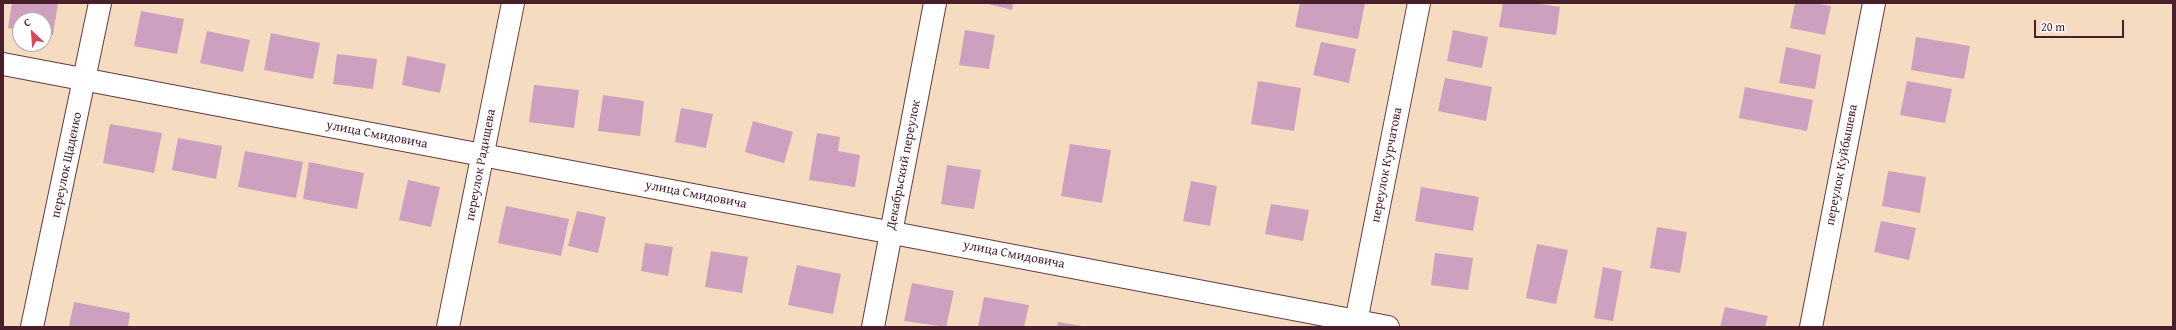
<!DOCTYPE html>
<html>
<head>
<meta charset="utf-8">
<style>
	body { margin:0 }
	#map { position:relative; width:2176px; height:330px; overflow:hidden; background:#f5dcc1; font-family:"Gentium Book Plus",serif }
	canvas { display:block }
	.frame { position:absolute; inset:0; border:4px solid #4a1f2b; pointer-events:none }
	.north { position:absolute; left:12px; top:12px; width:40px; height:40px; box-sizing:border-box; background:#fff; border:1px solid #b7a5aa; border-radius:50%; rotate:334deg; font-size:11px; font-weight:700; line-height:16px; text-align:center; color:#4a1f2b }
	.north::after { content:''; display:block; margin:auto; width:14px; height:18px; background:#d1495b; clip-path:polygon(50% 0,100% 100%,50% 72%,0 100%) }
	.scale { position:absolute; left:2034px; top:20px; width:90px; height:18px; box-sizing:border-box; border:2px solid #4a1f2b; border-top:0; padding-left:5px; font-size:12px; line-height:14px; white-space:nowrap; color:#4a1f2b; -webkit-text-stroke:3px #fff; paint-order:stroke }
</style>
</head>
<body>
<div id="map">
<canvas width="2176" height="330"></canvas>
<div class="frame"></div>
<div class="north">С</div>
<div class="scale">20 m</div>
</div>
<script>
const ctx = document.querySelector('canvas').getContext('2d');
ctx.lineJoin = 'round';
function paint(path, color) {
  ctx.fillStyle = color;
  ctx.fill(path, 'evenodd');
}
function toPath(rows) {
  const path = new Path2D();
  for (const r of rows) {
    path.moveTo(r[0], r[1]);
    for (let i = 2; i < r.length; i += 2) path.lineTo(r[i], r[i + 1]);
  }
  return path;
}
function strokePath(path, color, width, dash) {
  ctx.strokeStyle = color;
  ctx.lineWidth = width;
  ctx.lineCap = dash ? 'butt' : 'round';
  ctx.setLineDash(dash || []);
  ctx.stroke(path);
}
function write(font, color, halo, rows, align = 'center') {
  ctx.font = font + ' "Gentium Book Plus",serif';
  ctx.lineWidth = 3.5;
  ctx.setLineDash([]);
  ctx.textBaseline = 'middle';
  ctx.strokeStyle = halo;
  ctx.fillStyle = color;
  for (const [text, x, y, turn = 0] of rows) {
    ctx.save();
    ctx.translate(x, y);
    ctx.rotate((+turn || 0) * Math.PI / 180);
    ctx.textAlign = isNaN(turn) ? turn : align;
    if (halo) ctx.strokeText(text, 0, 0);
    ctx.fillText(text, 0, 0);
    ctx.restore();
  }
}
const building = toPath([
	[12,3,58,3,53,35,44,34,44,20,20,20,20,30,8,28],
	[985,3,1013,3,1012,10],
	[1300,3,1365,3,1358,39,1295,27],
	[1503,3,1533,3,1560,7,1556,35,1499,27],
	[1795,3,1814,3,1831,6,1825,35,1790,28],
	[141,11,184,19,177,54,134,46],
	[965,30,995,35,989,69,959,65],
	[1453,30,1488,37,1482,68,1447,61],
	[207,31,250,40,243,72,200,63],
	[271,33,320,43,313,79,264,70],
	[1916,37,1970,46,1964,79,1911,70],
	[1321,42,1356,49,1349,83,1313,75],
	[1786,47,1821,55,1815,89,1779,83],
	[337,54,377,59,373,89,333,84],
	[407,56,446,64,440,93,402,85],
	[1445,78,1492,87,1486,121,1438,111],
	[1258,81,1301,88,1294,131,1251,124],
	[1907,81,1952,89,1945,123,1900,115],
	[534,85,579,90,574,128,529,122],
	[1745,87,1813,100,1807,131,1739,118],
	[603,95,644,101,640,136,598,131],
	[681,108,713,114,706,148,675,142],
	[753,121,793,132,784,163,745,152],
	[110,124,162,133,154,173,103,163],
	[817,133,840,137,838,151,860,155,855,187,809,180],
	[178,138,222,146,216,179,172,170],
	[1070,144,1111,150,1102,203,1061,196],
	[245,151,303,162,296,198,238,187],
	[309,162,364,173,357,209,303,199],
	[947,165,981,170,974,209,941,204],
	[1888,171,1926,177,1920,213,1882,206],
	[408,180,440,187,431,227,399,220],
	[1191,181,1217,186,1210,226,1183,221],
	[1421,187,1479,197,1473,231,1415,221],
	[1271,204,1309,210,1303,241,1265,234],
	[506,206,569,219,561,256,498,243],
	[577,211,606,217,598,253,568,246],
	[1881,221,1916,228,1909,260,1874,252],
	[1657,227,1687,232,1680,273,1650,268],
	[645,243,673,247,668,276,641,271],
	[1537,244,1568,250,1556,304,1526,298],
	[711,251,748,257,742,293,705,287],
	[1435,253,1473,258,1468,290,1431,285],
	[797,265,841,274,833,314,788,305],
	[1603,267,1622,271,1613,321,1594,318],
	[912,283,954,291,946,327,904,321],
	[984,297,1029,305,1024,327,978,327],
	[74,302,130,313,128,327,69,327],
	[1725,307,1768,316,1765,327,1720,327],
	[1058,322,1082,326,1082,327,1057,327]
]);
const street = toPath([
	[32,327,100,3],
	[448,327,513,3],
	[873,327,935,3],
	[1355,327,1419,3],
	[1811,327,1874,3]
]);
const secondary = toPath([
	[3,64,1388,327]
]);
const streetNames = [
	["улица Смидовича",377,135,11],
	["переулок Щаденко",67,165,-78],
	["переулок Радищева",481,165,-79],
	["Декабрьский переулок",904,165,-79],
	["переулок Курчатова",1387,165,-79],
	["переулок Куйбышева",1842,165,-79],
	["улица Смидовича",696,195,11],
	["улица Смидовича",1014,255,11]
];
paint(building, '#cda0bf');
strokePath(street, '#643b42', 24);
strokePath(secondary, '#643b42', 24);
strokePath(street, '#fff', 22);
strokePath(secondary, '#fff', 22);
write('13px', '#4a1f2b', '#fff', streetNames);
</script>
</body>
</html>
